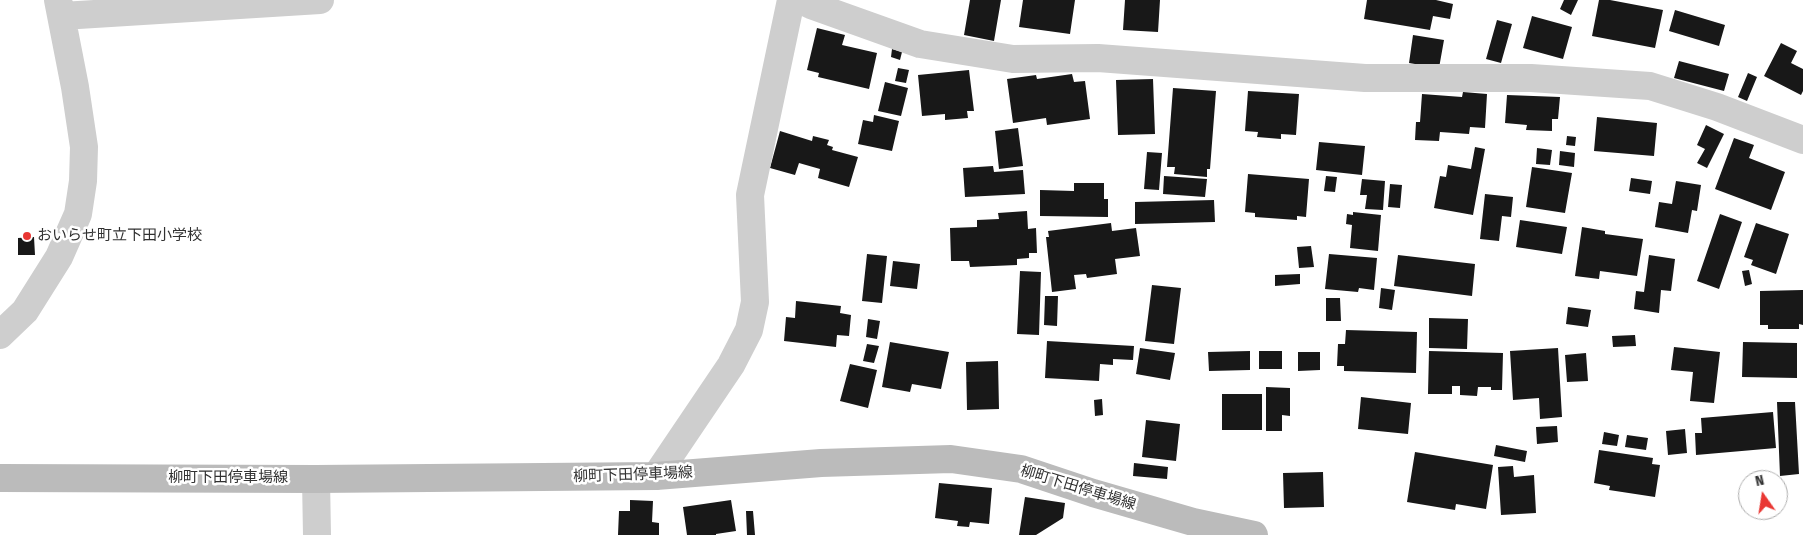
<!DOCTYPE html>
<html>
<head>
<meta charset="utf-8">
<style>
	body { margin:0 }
	#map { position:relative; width:1803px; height:535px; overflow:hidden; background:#fff; font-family:"Fira Sans Condensed",sans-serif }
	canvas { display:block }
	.north { position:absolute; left:1738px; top:470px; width:50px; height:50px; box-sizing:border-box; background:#fff; border:1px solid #adadad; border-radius:50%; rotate:347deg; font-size:14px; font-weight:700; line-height:20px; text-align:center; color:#313131 }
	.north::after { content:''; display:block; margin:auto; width:18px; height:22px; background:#e93733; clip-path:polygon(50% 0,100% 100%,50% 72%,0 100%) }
</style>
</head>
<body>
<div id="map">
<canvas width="1803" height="535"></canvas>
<div class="north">N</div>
</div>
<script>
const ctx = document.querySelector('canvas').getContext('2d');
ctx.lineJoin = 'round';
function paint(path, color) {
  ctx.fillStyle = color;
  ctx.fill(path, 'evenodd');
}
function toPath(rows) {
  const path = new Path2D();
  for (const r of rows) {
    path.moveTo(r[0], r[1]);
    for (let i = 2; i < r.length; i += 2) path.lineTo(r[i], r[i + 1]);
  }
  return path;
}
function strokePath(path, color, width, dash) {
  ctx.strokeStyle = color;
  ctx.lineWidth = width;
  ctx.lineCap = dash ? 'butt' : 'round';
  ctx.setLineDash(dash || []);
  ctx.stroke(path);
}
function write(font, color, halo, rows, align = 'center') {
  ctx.font = font + ' "Fira Sans Condensed","Noto Sans JP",sans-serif';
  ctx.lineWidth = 5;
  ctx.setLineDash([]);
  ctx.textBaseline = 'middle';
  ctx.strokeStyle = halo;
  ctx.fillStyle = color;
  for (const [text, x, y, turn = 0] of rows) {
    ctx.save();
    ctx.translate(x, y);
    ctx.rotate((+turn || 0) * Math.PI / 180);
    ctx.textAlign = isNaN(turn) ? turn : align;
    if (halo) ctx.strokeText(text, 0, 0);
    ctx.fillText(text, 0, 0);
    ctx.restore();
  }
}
const building = toPath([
	[970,0,1001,0,994,41,964,35],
	[1023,0,1075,0,1070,34,1019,27],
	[1125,0,1160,0,1158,32,1123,30],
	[1367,0,1436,0,1453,4,1450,19,1433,16,1430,30,1364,19],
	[1564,0,1578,0,1571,15,1560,9],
	[1599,0,1610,0,1663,10,1655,48,1592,36],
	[1675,10,1725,25,1719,46,1669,31],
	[1532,16,1572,27,1563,59,1523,48],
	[1497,20,1512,24,1501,63,1486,59],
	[817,28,845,35,842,45,877,53,869,89,818,77,819,73,807,70],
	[1413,35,1444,40,1439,68,1409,63],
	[1781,43,1797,51,1791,63,1803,69,1803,91,1801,95,1764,76],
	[892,49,902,52,900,60,891,57],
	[1679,61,1729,74,1724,91,1674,78],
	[898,68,909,70,906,83,895,81],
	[969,70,974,111,967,111,968,118,945,120,945,114,922,116,918,75],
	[1748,73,1757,77,1747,101,1738,97],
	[1072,74,1074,82,1085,81,1090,119,1047,125,1046,118,1013,123,1007,79,1036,75,1037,79],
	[1153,79,1155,134,1118,135,1116,80],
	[885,82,908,88,901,116,878,111],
	[1173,88,1216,91,1210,169,1207,169,1207,177,1174,174,1175,167,1167,167],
	[1248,91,1299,94,1296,135,1281,134,1281,139,1257,137,1258,132,1245,131],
	[1463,92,1487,94,1485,128,1470,127,1469,134,1440,132,1439,141,1415,140,1416,122,1420,122,1422,94,1462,97],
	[1507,95,1560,97,1558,119,1552,119,1552,131,1526,130,1527,125,1505,123],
	[874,115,899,121,892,151,858,144,863,120,873,122],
	[1597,117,1657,123,1654,156,1594,151],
	[1706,125,1724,134,1707,168,1697,163,1705,149,1697,145],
	[1018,128,1023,166,999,169,995,131],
	[780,131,812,141,813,136,829,140,827,145,833,147,832,150,858,157,849,187,818,178,820,169,799,163,795,175,770,168],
	[1567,136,1576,137,1575,146,1566,145],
	[1734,138,1754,145,1749,158,1785,172,1771,210,1715,189],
	[1319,142,1365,146,1362,175,1316,170],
	[1475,147,1485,149,1473,215,1434,208,1440,176,1446,177,1448,165,1471,169],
	[1537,148,1552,150,1550,165,1536,164],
	[1560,151,1575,153,1574,167,1559,165],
	[1147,152,1162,153,1159,190,1144,189],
	[993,166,994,172,1023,170,1025,194,965,197,963,168],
	[1532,167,1572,173,1565,213,1526,207],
	[1248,174,1309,179,1306,217,1297,216,1297,220,1255,217,1255,213,1245,212],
	[1164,176,1207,179,1205,197,1163,194],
	[1326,176,1337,177,1335,192,1324,191],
	[1631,178,1652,181,1650,194,1629,191],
	[1362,179,1385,181,1383,210,1365,209,1367,195,1360,195],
	[1676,181,1701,185,1697,211,1692,210,1688,233,1655,227,1659,202,1672,204],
	[1074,183,1104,183,1104,199,1108,199,1108,217,1040,216,1040,190,1074,191],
	[1390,184,1402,185,1400,208,1388,207],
	[1485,194,1513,197,1511,217,1502,216,1499,241,1480,239],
	[1214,200,1215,222,1135,224,1135,202],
	[1027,211,1028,229,1036,228,1037,253,1029,253,1029,258,1017,259,1017,265,970,267,969,261,951,261,950,228,977,227,977,220,999,219,998,213],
	[1353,212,1381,215,1378,251,1350,248,1352,225,1346,224,1347,214,1353,215],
	[1720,214,1742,222,1719,289,1697,281],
	[1520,220,1567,227,1562,254,1516,247],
	[1111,223,1112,231,1136,228,1140,256,1115,259,1117,274,1087,278,1086,274,1074,275,1076,289,1052,292,1046,237,1049,237,1048,231],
	[1756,223,1789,234,1776,274,1751,265,1753,260,1744,257],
	[1582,227,1605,231,1605,234,1643,239,1637,276,1600,271,1599,279,1575,276],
	[34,237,35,255,18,255,18,238],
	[1311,246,1314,267,1299,268,1297,247],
	[867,254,887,256,882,303,862,301],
	[1329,254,1377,258,1374,290,1359,288,1358,292,1325,289],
	[1398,255,1475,264,1472,296,1394,286],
	[1649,255,1675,259,1671,291,1661,290,1659,313,1634,309,1636,291,1644,292],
	[893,261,920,264,917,289,890,286],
	[1749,270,1752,284,1745,286,1742,271],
	[1020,271,1041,272,1039,335,1017,334],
	[1300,274,1300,284,1275,286,1275,275],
	[1152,285,1181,288,1174,344,1145,341],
	[1381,288,1395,290,1392,310,1379,308],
	[1803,290,1803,325,1799,324,1799,329,1768,329,1768,325,1760,325,1760,291],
	[1045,296,1058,296,1057,326,1044,325],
	[1326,298,1340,298,1341,321,1326,321],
	[796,301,841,306,840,313,851,315,849,336,837,335,836,347,784,341,786,317,795,318],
	[1568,307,1591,310,1588,327,1566,324],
	[1429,318,1468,319,1467,349,1429,348],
	[868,319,880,321,877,339,866,337],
	[1346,330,1417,332,1416,373,1344,371,1344,366,1337,366,1338,344,1345,344],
	[1635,335,1636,346,1613,347,1612,336],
	[1047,341,1134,346,1133,360,1113,359,1113,365,1100,364,1099,381,1045,378],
	[890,342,949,352,941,389,912,384,910,392,882,387],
	[1743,342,1797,343,1797,378,1742,377],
	[867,344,879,346,874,363,863,361],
	[1674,347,1720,352,1714,403,1690,401,1693,372,1671,370],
	[1140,348,1175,353,1170,380,1136,374],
	[1558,348,1562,417,1540,419,1539,398,1513,400,1510,351],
	[1250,351,1250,370,1209,371,1208,352],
	[1259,351,1282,351,1282,369,1259,369],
	[1429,351,1503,353,1502,390,1491,390,1491,387,1478,387,1477,396,1460,395,1460,386,1452,386,1452,394,1428,394],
	[1298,352,1320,352,1320,370,1298,371],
	[1586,353,1588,381,1567,382,1565,355],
	[998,361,999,409,967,410,966,362],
	[850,364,877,370,868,408,840,401],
	[1266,387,1290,388,1290,416,1282,415,1282,431,1266,431],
	[1222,394,1262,394,1262,430,1222,430],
	[1361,397,1411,403,1408,434,1358,429],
	[1102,399,1103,415,1095,416,1094,400],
	[1777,402,1795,402,1799,474,1780,476],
	[1773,412,1776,448,1696,455,1695,433,1702,433,1701,418],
	[1146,420,1180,424,1176,461,1142,457],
	[1557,426,1558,442,1537,444,1536,427],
	[1685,429,1687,453,1668,455,1666,431],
	[1604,432,1619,435,1617,446,1602,444],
	[1627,435,1648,438,1646,450,1625,447],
	[1496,445,1527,451,1525,462,1494,456],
	[1599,450,1653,458,1652,464,1660,465,1655,497,1609,490,1610,486,1594,483],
	[1415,452,1493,465,1486,509,1456,504,1455,510,1407,502],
	[1134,463,1168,467,1167,479,1133,476],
	[1513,466,1514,477,1534,475,1536,513,1501,515,1498,467],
	[1323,472,1324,507,1284,508,1283,473],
	[939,483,992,488,989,524,970,522,969,527,957,526,958,521,935,518],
	[1025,497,1065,503,1063,518,1036,535,1019,535],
	[630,500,653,501,652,522,659,523,659,535,618,535,619,511,630,511],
	[731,500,736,531,716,534,716,535,687,535,683,507],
	[746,511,753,511,755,535,747,535]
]);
const street = toPath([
	[801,0,811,5,920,44,1013,59,1098,58,1365,78,1531,78,1650,86,1717,107,1803,140],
	[62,16,320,0],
	[0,335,25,311,59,257,78,214,83,181,84,147,75,87,58,0],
	[656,476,731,365,749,330,755,302,750,195,791,0],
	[316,479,317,535]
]);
const secondary = toPath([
	[0,478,316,479,656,476,821,463,951,459,1021,469,1093,493,1193,522,1254,535]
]);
const markers = [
	[27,236,5,"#e93733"]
];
const poiNames = [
	["おいらせ町立下田小学校",37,236]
];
const streetNames = [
	["柳町下田停車場線",633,475,-2],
	["柳町下田停車場線",228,478],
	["柳町下田停車場線",1078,488,17]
];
paint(building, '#181818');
strokePath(street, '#cecece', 28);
strokePath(secondary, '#bbb', 28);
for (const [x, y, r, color] of markers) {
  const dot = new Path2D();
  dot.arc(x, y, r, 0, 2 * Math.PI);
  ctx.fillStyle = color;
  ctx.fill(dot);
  strokePath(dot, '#fff', 2);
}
write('15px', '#313131', '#fff', poiNames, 'left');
write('15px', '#313131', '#fff', streetNames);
</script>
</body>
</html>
